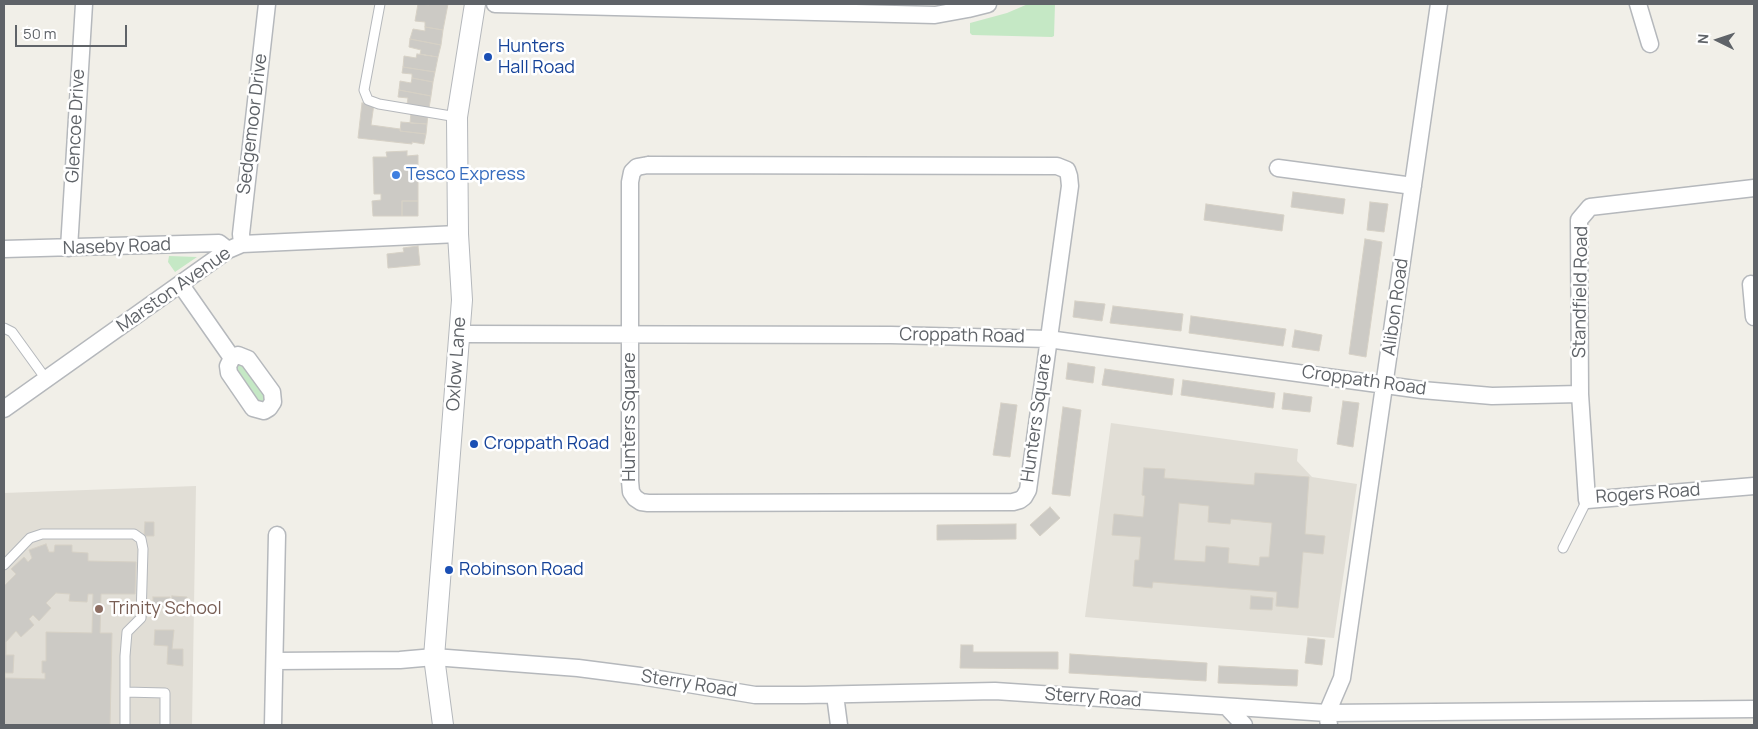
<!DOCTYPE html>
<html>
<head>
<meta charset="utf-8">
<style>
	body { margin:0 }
	#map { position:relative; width:1758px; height:729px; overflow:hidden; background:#f1efe8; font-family:Manrope,sans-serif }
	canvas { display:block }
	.frame { position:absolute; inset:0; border:5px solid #5f6368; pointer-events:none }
	.north { position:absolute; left:1693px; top:15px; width:50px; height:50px; -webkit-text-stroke:4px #fff; paint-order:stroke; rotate:274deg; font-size:14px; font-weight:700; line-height:20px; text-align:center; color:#5f6368 }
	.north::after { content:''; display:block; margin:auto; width:18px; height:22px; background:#5f6368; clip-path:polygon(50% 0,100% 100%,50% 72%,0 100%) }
	.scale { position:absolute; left:15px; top:25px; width:112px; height:22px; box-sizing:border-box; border:2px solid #5f6368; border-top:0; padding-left:6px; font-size:15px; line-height:18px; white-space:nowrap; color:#5f6368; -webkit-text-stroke:4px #fff; paint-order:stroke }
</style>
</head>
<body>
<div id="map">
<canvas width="1758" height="729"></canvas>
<div class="frame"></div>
<div class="north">N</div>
<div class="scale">50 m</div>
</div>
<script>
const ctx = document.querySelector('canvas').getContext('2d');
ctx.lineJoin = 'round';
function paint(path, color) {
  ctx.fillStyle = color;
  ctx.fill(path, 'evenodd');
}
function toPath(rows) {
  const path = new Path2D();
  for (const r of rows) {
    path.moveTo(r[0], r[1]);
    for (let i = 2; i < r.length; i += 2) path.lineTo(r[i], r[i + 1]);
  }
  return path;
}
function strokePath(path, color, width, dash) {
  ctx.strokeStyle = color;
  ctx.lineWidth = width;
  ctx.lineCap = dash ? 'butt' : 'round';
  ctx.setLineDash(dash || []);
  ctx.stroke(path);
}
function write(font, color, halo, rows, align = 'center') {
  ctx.font = font + ' Manrope,sans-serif';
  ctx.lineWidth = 5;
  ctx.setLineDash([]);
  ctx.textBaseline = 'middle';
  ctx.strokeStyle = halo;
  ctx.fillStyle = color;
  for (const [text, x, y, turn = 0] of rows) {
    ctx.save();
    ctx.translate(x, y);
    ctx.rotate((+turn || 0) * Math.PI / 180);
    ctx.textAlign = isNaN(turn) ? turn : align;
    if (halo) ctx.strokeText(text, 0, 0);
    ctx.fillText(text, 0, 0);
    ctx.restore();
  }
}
const education = toPath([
	[1111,423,1298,449,1297,461,1312,477,1357,484,1334,638,1085,617],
	[196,486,192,725,4,725,4,493]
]);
const green = toPath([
	[1028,4,1055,4,1054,36,1052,37,972,35,970,33,970,23,1007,13],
	[169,256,197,257,175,272,168,262],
	[242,362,267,395,267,402,260,405,235,371,235,365]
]);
const building = toPath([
	[418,4,429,5,430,4,448,4,443,30,425,27,425,22,415,21,418,4],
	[425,27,443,30,441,45,410,39,413,29,425,31,425,27],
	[410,39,441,45,438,57,420,54,421,50,409,47,410,39],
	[417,54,438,57,435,72,403,67,404,56,416,58,417,54],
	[403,67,435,72,433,82,412,78,412,74,402,73,403,67],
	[412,78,433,82,431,96,399,90,400,81,411,83,412,78],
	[399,90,431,96,429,108,407,104,408,98,398,97,399,90],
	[362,103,374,104,371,125,400,129,400,131,426,134,424,144,412,142,412,144,358,138,362,103],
	[411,112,428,114,427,124,410,123,411,112],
	[401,122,427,124,426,134,400,131,401,122],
	[407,151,407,156,418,155,418,201,402,201,402,216,373,216,372,201,381,200,381,194,374,194,373,157,387,157,386,152,407,151],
	[1293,192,1345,199,1343,214,1291,207,1293,192],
	[402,201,418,201,418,216,402,216,402,201],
	[1370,202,1388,204,1384,232,1367,230,1370,202],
	[1206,204,1284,215,1282,231,1204,220,1206,204],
	[1365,239,1382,242,1366,357,1349,354,1365,239],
	[418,246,420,265,388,268,387,254,404,252,403,248,418,246],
	[1075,301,1105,304,1102,321,1073,317,1075,301],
	[1113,306,1183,314,1181,331,1110,323,1113,306],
	[1191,316,1286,329,1283,346,1189,333,1191,316],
	[1295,330,1322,335,1319,351,1292,347,1295,330],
	[1068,363,1095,367,1093,383,1066,379,1068,363],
	[1105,369,1174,379,1172,395,1102,385,1105,369],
	[1183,380,1275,393,1273,408,1181,395,1183,380],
	[1284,393,1312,397,1310,412,1282,409,1284,393],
	[1343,401,1359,403,1353,447,1337,444,1343,401],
	[1001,403,1017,405,1010,457,993,455,1001,403],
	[1063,407,1081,410,1070,496,1052,494,1063,407],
	[1144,468,1165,469,1164,478,1254,485,1255,473,1309,477,1305,534,1325,536,1323,554,1303,552,1298,608,1276,606,1277,592,1153,582,1152,588,1133,586,1135,560,1139,560,1141,537,1112,535,1114,514,1143,517,1145,496,1142,495,1144,468],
	[1179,503,1209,506,1208,522,1230,524,1231,519,1272,523,1269,557,1260,557,1259,566,1228,563,1229,548,1206,546,1205,562,1174,560,1179,503],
	[1050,507,1060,518,1040,536,1030,525,1050,507],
	[145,522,154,522,154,536,144,536,145,522],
	[1016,524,1016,539,937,540,937,525,1016,524],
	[46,544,49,552,54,552,55,545,72,545,72,552,88,553,88,561,136,562,135,594,101,594,100,633,112,633,110,725,116,725,4,725,4,586,16,574,11,569,24,557,28,562,32,558,29,550,46,544],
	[56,593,70,594,69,601,87,602,88,594,93,594,92,633,46,632,46,661,42,661,42,673,45,673,45,679,5,678,5,673,13,673,14,655,6,655,6,642,16,631,21,637,34,625,29,619,33,615,39,621,51,608,46,603,56,593],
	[172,596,187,597,186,608,171,608,172,596],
	[1251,596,1273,598,1272,610,1250,609,1251,596],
	[153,597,170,597,170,607,153,606,153,597],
	[155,630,174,630,172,649,183,649,183,666,167,664,168,646,154,645,155,630],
	[1308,638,1325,640,1322,665,1305,663,1308,638],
	[961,645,973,645,973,652,1058,652,1058,669,960,668,961,645],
	[1070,654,1207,663,1206,681,1069,673,1070,654],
	[1219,666,1298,670,1297,686,1218,683,1219,666]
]);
const service = toPath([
	[380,4,364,90,368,100,379,104,457,117],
	[4,328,12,332,46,379],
	[1563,548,1587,500],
	[4,565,30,538,42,534,134,534,141,539,143,549,141,618,127,632,125,656,125,725],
	[125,692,165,693,165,725]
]);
const minor = toPath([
	[495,4,935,15,968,9,988,4],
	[1638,4,1650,44],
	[648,165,1057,166,1067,170,1069,176,1070,186,1028,490,1024,497,1020,500,1013,502,648,503,641,502,635,498,631,492,630,481,630,182,632,172,637,167,648,165],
	[1278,168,1413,186],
	[1754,188,1590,207,1579,220,1580,394,1587,500,1754,486],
	[242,244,241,234,267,4],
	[69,248,84,4],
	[4,249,219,243,228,250],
	[1751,284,1754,317],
	[181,285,232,358,238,355,248,359,272,392,273,402,269,408,264,411,253,408,229,373,228,366,232,358],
	[460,334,891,335,1048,339,1422,390,1492,396,1580,394],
	[4,409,228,250,242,244,458,234],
	[275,661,400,660,434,657,578,668,640,676,755,695,805,695,995,691,1327,713,1754,709],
	[835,695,839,725],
	[1227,707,1244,725],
	[273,725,277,535],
	[1329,725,1327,713,1342,678,1439,4]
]);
const tertiary = toPath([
	[443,725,434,657,462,300,458,234,457,117,475,4]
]);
const markers = [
	[488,57,5,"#1a4fb4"],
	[396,175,5,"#3f7fe0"],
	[474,444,5,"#1a4fb4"],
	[449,570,5,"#1a4fb4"],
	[99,609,5,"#8d6e63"]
];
const transitNames = [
	["Hunters",498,47],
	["Hall Road",498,68],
	["Croppath Road",484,444],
	["Robinson Road",459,570]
];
const streetNames = [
	["Sedgemoor Drive",253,124,-83],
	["Glencoe Drive",76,126,-87],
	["Naseby Road",117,247,-2],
	["Marston Avenue",174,290,-35],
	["Standfield Road",1581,292,-89],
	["Alibon Road",1396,307,-82],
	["Croppath Road",962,336,1],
	["Oxlow Lane",457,364,-86],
	["Croppath Road",1364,381,8],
	["Hunters Square",630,417,-90],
	["Hunters Square",1037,418,-82],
	["Rogers Road",1648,494,-4],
	["Sterry Road",689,684,9],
	["Sterry Road",1093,698,4]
];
const shopNames = [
	["Tesco Express",406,175]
];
const educationNames = [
	["Trinity School",109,609]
];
paint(education, '#e1ded6');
paint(green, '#c5e8c5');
paint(building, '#cccac5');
strokePath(building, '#d6d1c6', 1);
strokePath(service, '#b5b8bc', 11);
strokePath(minor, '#b5b8bc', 19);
strokePath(tertiary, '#b5b8bc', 22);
strokePath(service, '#fff', 9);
strokePath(minor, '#fff', 16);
strokePath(tertiary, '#fff', 20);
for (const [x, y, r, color] of markers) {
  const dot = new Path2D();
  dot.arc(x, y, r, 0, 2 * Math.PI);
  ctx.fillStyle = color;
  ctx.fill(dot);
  strokePath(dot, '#fff', 2);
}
write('18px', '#164399', '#fff', transitNames, 'left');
write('18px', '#5f6368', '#fff', streetNames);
write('18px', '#366cbe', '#fff', shopNames, 'left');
write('18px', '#785e54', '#fff', educationNames, 'left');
</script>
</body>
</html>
